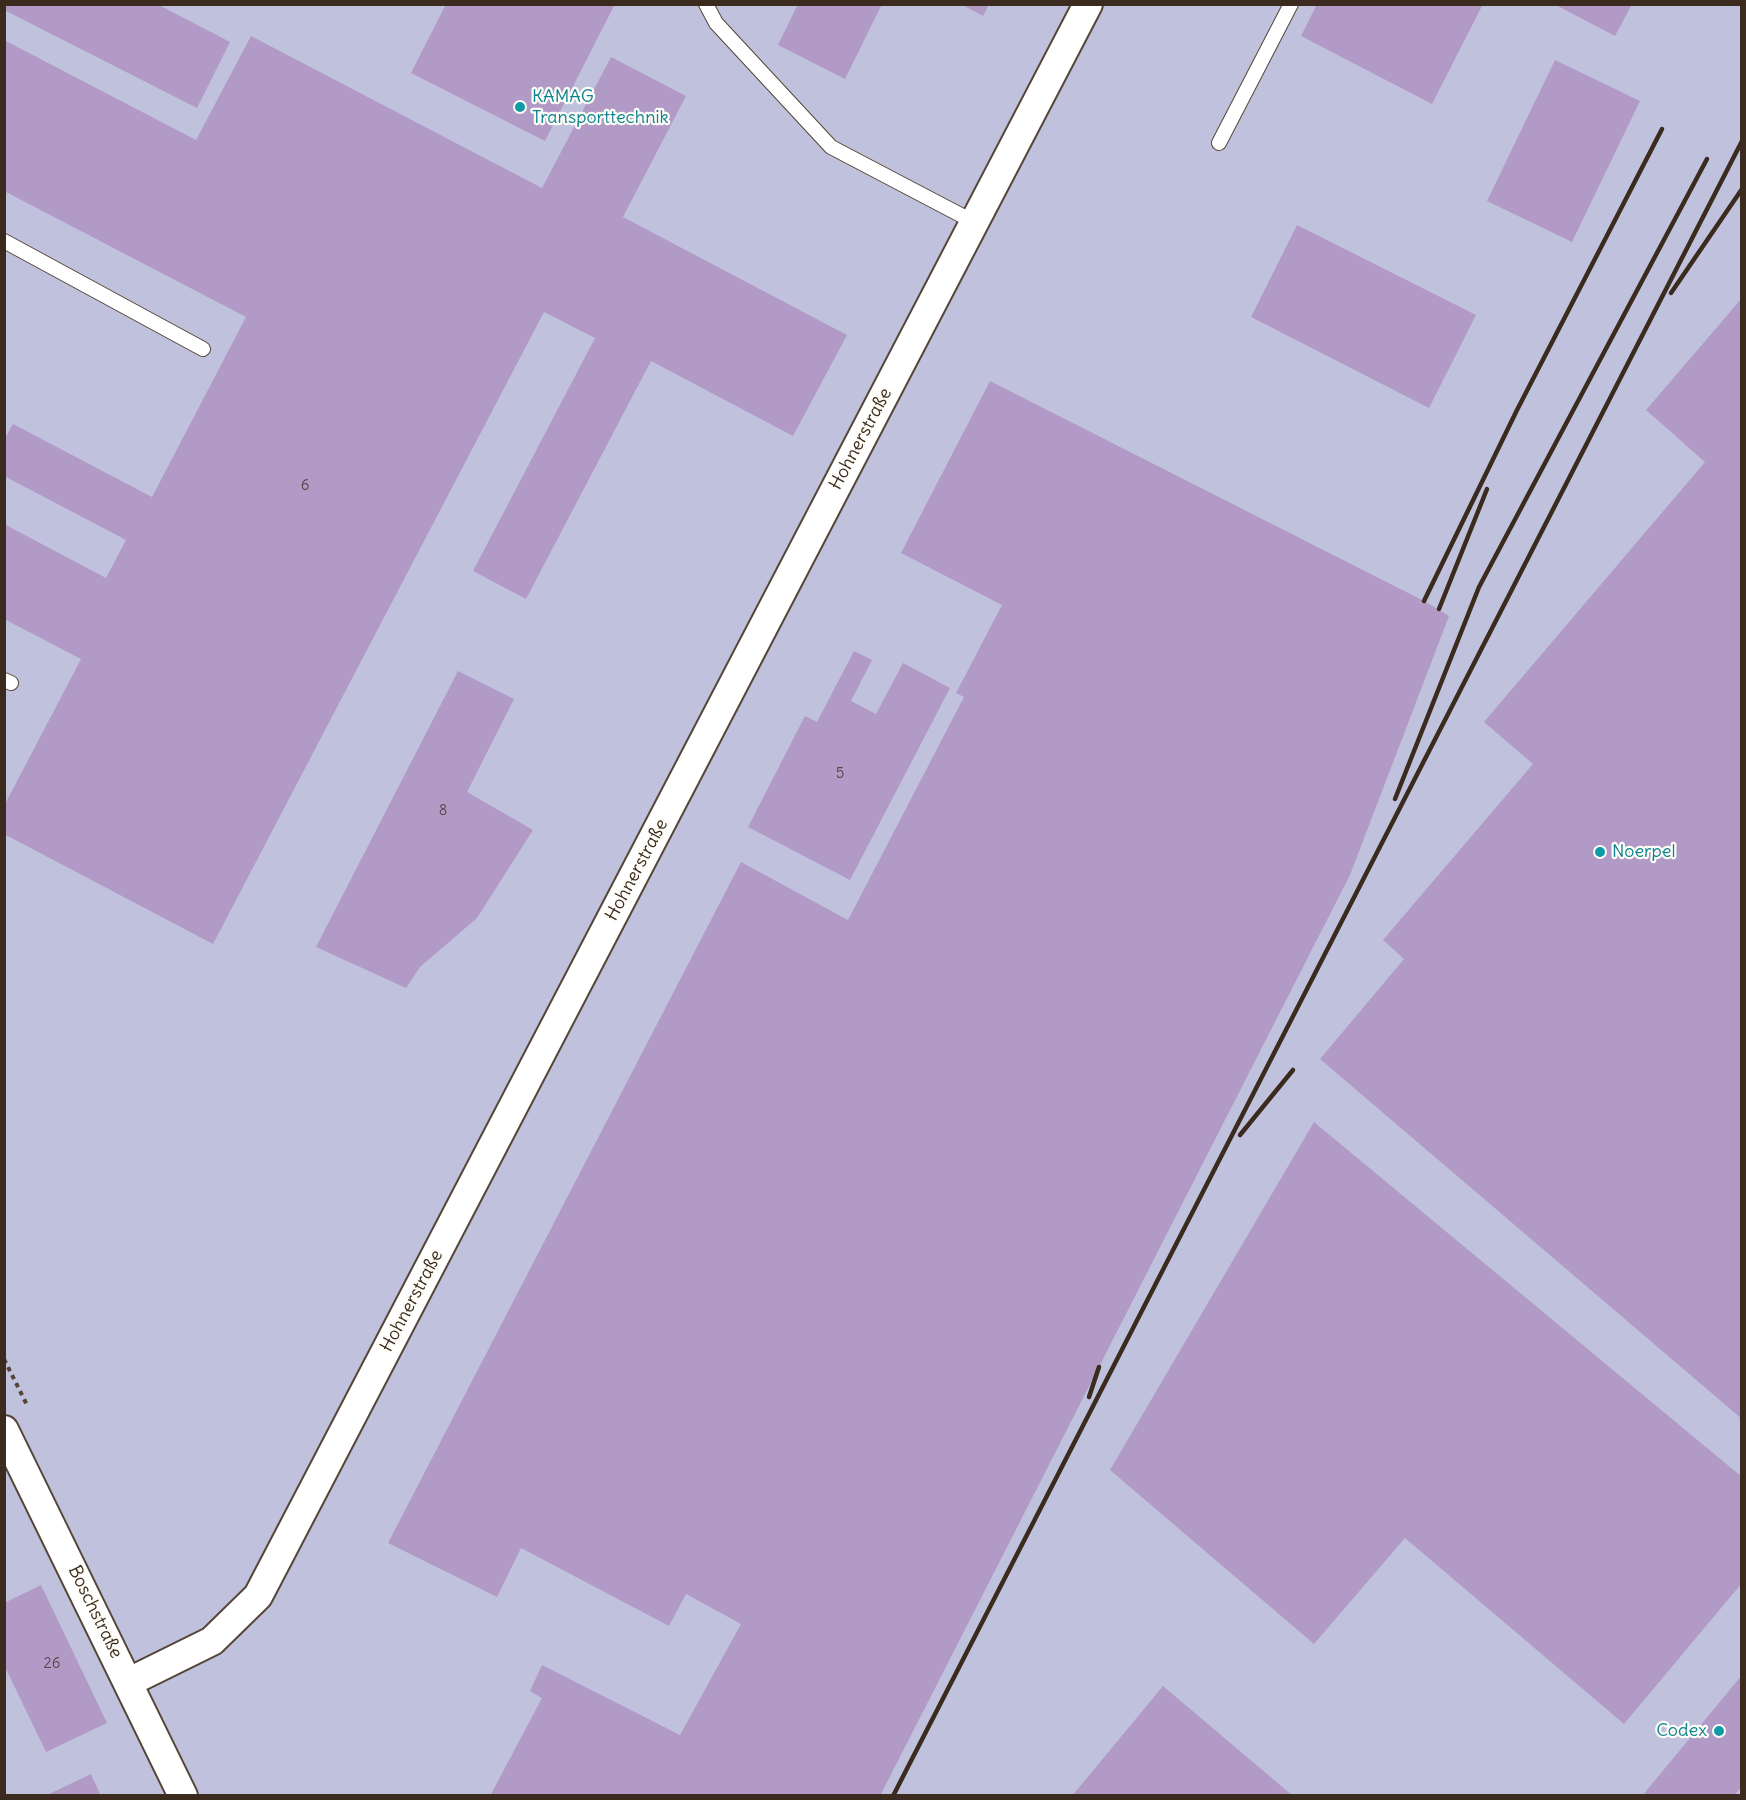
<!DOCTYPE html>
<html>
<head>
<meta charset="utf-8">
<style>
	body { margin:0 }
	#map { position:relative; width:1746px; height:1800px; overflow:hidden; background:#ebe5c6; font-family:Delius,sans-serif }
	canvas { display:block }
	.frame { position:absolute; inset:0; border:6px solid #3b2a1e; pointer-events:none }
</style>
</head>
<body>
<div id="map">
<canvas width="1746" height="1800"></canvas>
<div class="frame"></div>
</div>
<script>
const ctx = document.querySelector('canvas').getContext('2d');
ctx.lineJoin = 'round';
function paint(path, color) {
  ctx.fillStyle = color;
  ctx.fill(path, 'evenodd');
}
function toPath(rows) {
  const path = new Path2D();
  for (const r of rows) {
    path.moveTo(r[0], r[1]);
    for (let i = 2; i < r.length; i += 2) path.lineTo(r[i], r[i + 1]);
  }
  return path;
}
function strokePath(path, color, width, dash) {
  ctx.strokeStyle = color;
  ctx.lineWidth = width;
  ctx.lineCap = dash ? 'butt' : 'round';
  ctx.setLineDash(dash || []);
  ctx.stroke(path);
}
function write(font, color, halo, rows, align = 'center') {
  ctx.font = font + ' Delius,sans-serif';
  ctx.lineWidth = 4.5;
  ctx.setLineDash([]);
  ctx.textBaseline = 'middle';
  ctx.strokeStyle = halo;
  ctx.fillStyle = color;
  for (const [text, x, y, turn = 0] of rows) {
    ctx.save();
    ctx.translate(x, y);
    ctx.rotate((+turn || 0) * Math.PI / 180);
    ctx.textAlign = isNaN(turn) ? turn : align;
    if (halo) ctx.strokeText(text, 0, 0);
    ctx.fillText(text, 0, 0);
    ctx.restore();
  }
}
const industrial = toPath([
	[5,5,1741,5,1741,1795,5,1795]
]);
const building = toPath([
	[4,4,157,4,230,42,197,108,4,10],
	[446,4,615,4,545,141,411,73],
	[798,4,882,4,845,79,778,45],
	[961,4,989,4,983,16],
	[1317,4,1483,4,1432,104,1301,36],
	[1554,4,1632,4,1615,36],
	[251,36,542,188,611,57,686,96,623,217,847,335,793,436,651,361,526,599,473,571,595,338,544,312,213,944,4,834,4,806,81,659,4,619,4,524,106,578,126,540,4,476,4,440,13,424,152,497,246,317,4,191,4,40,196,140],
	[1555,60,1640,101,1572,242,1487,201],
	[1297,225,1476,315,1429,408,1251,317],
	[1742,298,1742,1419,1320,1059,1404,959,1383,940,1533,764,1484,722,1705,462,1646,410],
	[990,381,1424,601,1449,616,1350,875,880,1796,490,1796,542,1698,530,1691,542,1665,680,1735,741,1624,686,1594,669,1626,521,1548,497,1597,388,1543,741,862,848,920,964,697,956,693,1002,605,901,553],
	[854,651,872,660,851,701,876,714,903,663,950,688,850,880,748,827,805,716,817,722],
	[458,671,514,699,467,792,533,830,477,918,420,967,406,988,316,947],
	[1314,1122,1742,1477,1742,1583,1624,1724,1405,1538,1314,1644,1110,1470],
	[41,1585,107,1723,46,1752,4,1665,4,1603],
	[1742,1675,1742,1786,1734,1796,1642,1796],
	[1163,1686,1293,1796,1072,1796],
	[91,1774,100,1794,96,1796,45,1796]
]);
const path = toPath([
	[4,1359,28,1407]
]);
const service = toPath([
	[706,4,716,23,831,147,974,222],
	[1219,143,1291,4],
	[4,241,203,349],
	[4,680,11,683]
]);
const minor = toPath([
	[4,1430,183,1796],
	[129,1682,212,1641,258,1596,1088,4]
]);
const rail = toPath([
	[1671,293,1742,189],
	[1424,601,1517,410,1662,129],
	[1439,609,1487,489],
	[1395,799,1479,587,1707,159],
	[1240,1135,1293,1070],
	[1089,1397,1099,1367],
	[893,1796,1742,141]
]);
const markers = [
	[520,107,6,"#0f9aa8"],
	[1600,852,6,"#0f9aa8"],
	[1719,1731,6,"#0f9aa8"]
];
const numberNames = [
	["6",305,486],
	["5",840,774],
	["8",443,811],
	["26",52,1664]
];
const cultureNames = [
	["KAMAG",532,97],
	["Transporttechnik",532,118],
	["Noerpel",1612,852],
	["Codex",1707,1731,"right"]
];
const streetNames = [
	["Hohnerstraße",861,439,-62],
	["Hohnerstraße",637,870,-62],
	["Hohnerstraße",412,1301,-62],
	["Boschstraße",95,1612,64]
];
paint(industrial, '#c0c2dd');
paint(building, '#b29ac7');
strokePath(service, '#554637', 16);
strokePath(minor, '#554637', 32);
strokePath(path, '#554637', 4, [4.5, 4.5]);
strokePath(service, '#fff', 14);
strokePath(minor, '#fff', 28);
strokePath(rail, '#3b2a1e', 4.5);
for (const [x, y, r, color] of markers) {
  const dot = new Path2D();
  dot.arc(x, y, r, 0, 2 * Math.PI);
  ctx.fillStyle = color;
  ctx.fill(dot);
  strokePath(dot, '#fdfcf7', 2);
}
write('15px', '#594648', null, numberNames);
write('18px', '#0d838f', '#fdfcf7', cultureNames, 'left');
write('18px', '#3b2a1e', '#fdfcf7', streetNames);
</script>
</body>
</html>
